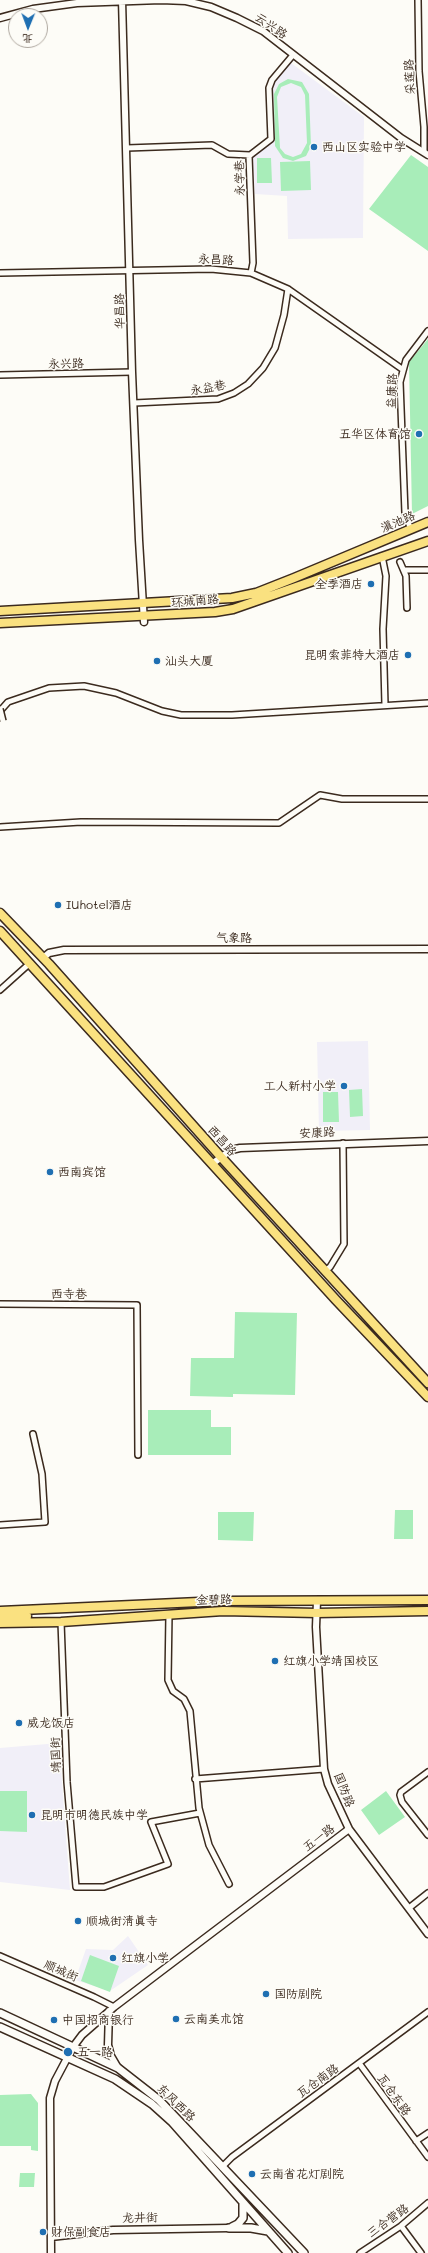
<!DOCTYPE html>
<html>
<head>
<meta charset="utf-8">
<style>
	body { margin:0 }
	#map { position:relative; width:428px; height:2253px; overflow:hidden; background:#fdfcf7; font-family:Mali,"LXGW WenKai TC",sans-serif }
	canvas { display:block }
	.north { position:absolute; left:8px; top:8px; width:40px; height:40px; box-sizing:border-box; background:#fdfcf7; border:1px solid #afa8a0; border-radius:50%; rotate:181deg; font-size:11px; font-weight:700; line-height:16px; text-align:center; color:#3b2a1e }
	.north::after { content:''; display:block; margin:auto; width:14px; height:18px; background:#1f6fb2; clip-path:polygon(50% 0,100% 100%,50% 72%,0 100%) }
</style>
</head>
<body>
<div id="map">
<canvas width="428" height="2253"></canvas>
<div class="north">北</div>
</div>
<script>
const ctx = document.querySelector('canvas').getContext('2d');
ctx.lineJoin = 'round';
function paint(path, color) {
  ctx.fillStyle = color;
  ctx.fill(path, 'evenodd');
}
function toPath(rows) {
  const path = new Path2D();
  for (const r of rows) {
    path.moveTo(r[0], r[1]);
    for (let i = 2; i < r.length; i += 2) path.lineTo(r[i], r[i + 1]);
  }
  return path;
}
function strokePath(path, color, width, dash) {
  ctx.strokeStyle = color;
  ctx.lineWidth = width;
  ctx.lineCap = dash ? 'butt' : 'round';
  ctx.setLineDash(dash || []);
  ctx.stroke(path);
}
function write(font, color, halo, rows, align = 'center') {
  ctx.font = font + ' Mali,"LXGW WenKai TC",sans-serif';
  ctx.lineWidth = 3;
  ctx.setLineDash([]);
  ctx.textBaseline = 'middle';
  ctx.strokeStyle = halo;
  ctx.fillStyle = color;
  for (const [text, x, y, turn = 0] of rows) {
    ctx.save();
    ctx.translate(x, y);
    ctx.rotate((+turn || 0) * Math.PI / 180);
    ctx.textAlign = isNaN(turn) ? turn : align;
    if (halo) ctx.strokeText(text, 0, 0);
    ctx.fillText(text, 0, 0);
    ctx.restore();
  }
}
const built = toPath([
	[291,63,364,117,363,238,288,239,287,196,255,194,253,156,274,139,273,89,275,81],
	[368,1041,370,1130,319,1131,317,1042],
	[59,1743,70,1890,0,1882,0,1748],
	[128,1936,148,1965,110,1991,75,1980,86,1949,113,1950]
]);
const green = toPath([
	[288,79,302,82,309,94,311,146,306,156,293,161,283,158,275,146,274,94,279,84],
	[291,83,301,87,305,95,307,143,301,154,293,157,285,154,280,148,277,97,281,87],
	[411,155,428,167,428,251,369,209],
	[257,158,271,158,272,183,257,183],
	[310,161,311,190,281,191,280,162],
	[428,339,428,506,412,514,409,362],
	[362,1089,363,1116,350,1117,349,1090],
	[323,1092,338,1092,339,1122,323,1122],
	[235,1312,297,1313,295,1395,233,1394,233,1397,190,1396,191,1358,234,1358],
	[148,1410,211,1410,211,1427,231,1427,231,1455,148,1455],
	[395,1510,413,1510,413,1539,394,1539],
	[218,1512,254,1512,253,1541,218,1540],
	[0,1791,27,1791,27,1832,0,1831],
	[386,1791,405,1817,379,1835,361,1810],
	[90,1955,119,1966,110,1992,81,1981],
	[31,2094,38,2103,38,2151,31,2150,31,2146,0,2146,0,2095],
	[20,2173,35,2173,34,2187,19,2187]
]);
const minor = toPath([
	[418,0,419,71,424,127,424,152],
	[127,148,212,145,228,154,250,155],
	[0,273,211,269,251,273,288,289,402,369],
	[251,273,253,263,249,156,271,139,269,88,272,80,293,55],
	[0,375,132,372],
	[134,403,218,399,234,393,248,384,263,368,275,348,284,315,288,289],
	[411,530,405,513,400,382,406,360,428,331],
	[382,556,386,576,383,629,385,705],
	[400,562,406,576,407,608],
	[404,570,428,570],
	[0,711,8,702,49,688,84,686,116,693,162,711,181,715,232,715,428,703],
	[0,827,81,822,279,823,320,795,342,799,428,799],
	[0,990,29,964],
	[325,1271,330,1267,344,1244,343,1143],
	[0,1304,137,1305,138,1455],
	[0,1525,45,1522,42,1474,33,1434],
	[169,1614,168,1680,173,1691,184,1699,190,1711,199,1808,209,1845,229,1884],
	[61,1622,67,1782,76,1887,104,1887,168,1864,151,1822,200,1813],
	[428,1772,401,1792,400,1795,402,1802,428,1835],
	[195,1779,324,1769],
	[409,1908,428,1893],
	[0,1956,94,1997,114,2007],
	[359,2063,428,2157],
	[416,2141,428,2133],
	[222,2167,232,2157,428,2012],
	[401,2226,421,2253],
	[360,2253,401,2226,428,2203]
]);
const tertiary = toPath([
	[122,0,132,372,139,540,144,622],
	[0,18,33,9,77,3,161,0,186,1,211,7,237,18,263,31,401,138,428,155],
	[43,958,49,953,64,950,428,949],
	[212,1164,231,1150,240,1148,428,1141],
	[317,1601,316,1627,324,1769,328,1784,349,1829,428,1934],
	[109,2011,108,2045,111,2056,118,2068],
	[51,2237,113,2230,229,2228],
	[51,2253,50,2098,55,2081,73,2047,82,2035,114,2007,349,1829]
]);
const secondary = toPath([
	[0,2013,118,2068,159,2100,304,2253],
	[0,2027,115,2079,152,2104,172,2122,288,2253],
	[232,2227,238,2224,243,2218,243,2204],
	[229,2228,251,2228,268,2231]
]);
const primary = toPath([
	[0,611,232,598,256,593,294,578,428,522],
	[0,623,215,612,233,609,428,541],
	[0,913,49,964,221,1157,428,1383],
	[0,931,336,1300,428,1397],
	[0,1611,221,1601,428,1600],
	[0,1617,27,1616],
	[0,1623,61,1622,223,1611,317,1613,428,1611]
]);
const minorBridge = toPath([
	[0,709,3,721]
]);
const markers = [
	[314,147,4,"#1f6fb2"],
	[419,434,4,"#1f6fb2"],
	[371,584,4,"#1f6fb2"],
	[408,655,4,"#1f6fb2"],
	[157,661,4,"#1f6fb2"],
	[58,905,4,"#1f6fb2"],
	[344,1086,4,"#1f6fb2"],
	[50,1172,4,"#1f6fb2"],
	[275,1661,4,"#1f6fb2"],
	[19,1723,4,"#1f6fb2"],
	[32,1815,4,"#1f6fb2"],
	[78,1921,4,"#1f6fb2"],
	[113,1958,4,"#1f6fb2"],
	[266,1994,4,"#1f6fb2"],
	[176,2019,4,"#1f6fb2"],
	[54,2020,4,"#1f6fb2"],
	[68,2052,5,"#1f6fb2"],
	[252,2174,4,"#1f6fb2"],
	[43,2232,4,"#1f6fb2"]
];
const streetNames = [
	["云兴路",271,26,34],
	["采莲路",410,77,-93],
	["永学巷",240,178,-91],
	["永昌路",216,260,3],
	["华昌路",120,311,-91],
	["永兴路",66,364,-1],
	["永益巷",208,388,-10],
	["益康路",392,391,-88],
	["滇池路",398,522,-23],
	["环城南路",195,601,-5],
	["气象路",234,938],
	["安康路",317,1133,-3],
	["西昌路",222,1141,48],
	["西寺巷",69,1294],
	["金碧路",214,1600,-1],
	["靖国街",56,1755,-92],
	["国防路",344,1790,69],
	["五一路",319,1838,-37],
	["顺城街",61,1971,23],
	["瓦仓南路",318,2081,-36],
	["瓦仓东路",394,2095,54],
	["东风西路",176,2103,44],
	["龙井街",140,2218,-1],
	["三合营路",388,2221,-36]
];
const poiNames = [
	["西山区实验中学",322,147],
	["五华区体育馆",411,434,"right"],
	["全季酒店",363,584,"right"],
	["昆明索菲特大酒店",400,655,"right"],
	["汕头大厦",165,661],
	["IUhotel酒店",66,905],
	["工人新村小学",336,1086,"right"],
	["西南宾馆",58,1172],
	["红旗小学靖国校区",283,1661],
	["威龙饭店",27,1723],
	["昆明市明德民族中学",40,1815],
	["顺城街清真寺",86,1921],
	["红旗小学",121,1958],
	["国防剧院",274,1994],
	["云南美术馆",184,2019],
	["中国招商银行",62,2020],
	["五一路",77,2052],
	["云南省花灯剧院",260,2174],
	["财保副食店",51,2232]
];
paint(built, '#f1eff8');
paint(green, '#a8edb9');
strokePath(minor, '#3b2a1e', 8);
strokePath(tertiary, '#3b2a1e', 9);
strokePath(secondary, '#3b2a1e', 10);
strokePath(primary, '#3b2a1e', 11);
strokePath(minor, '#fdfcf7', 5);
strokePath(tertiary, '#fdfcf7', 6);
strokePath(secondary, '#fdfcf7', 7);
strokePath(primary, '#fae180', 8);
strokePath(minorBridge, '#3b2a1e', 8, []);
strokePath(minorBridge, '#fdfcf7', 5);
for (const [x, y, r, color] of markers) {
  const dot = new Path2D();
  dot.arc(x, y, r, 0, 2 * Math.PI);
  ctx.fillStyle = color;
  ctx.fill(dot);
  strokePath(dot, '#fdfcf7', 1.5);
}
write('12px', '#3b2a1e', '#fdfcf7', streetNames);
write('12px', '#3b2a1e', '#fdfcf7', poiNames, 'left');
</script>
</body>
</html>
